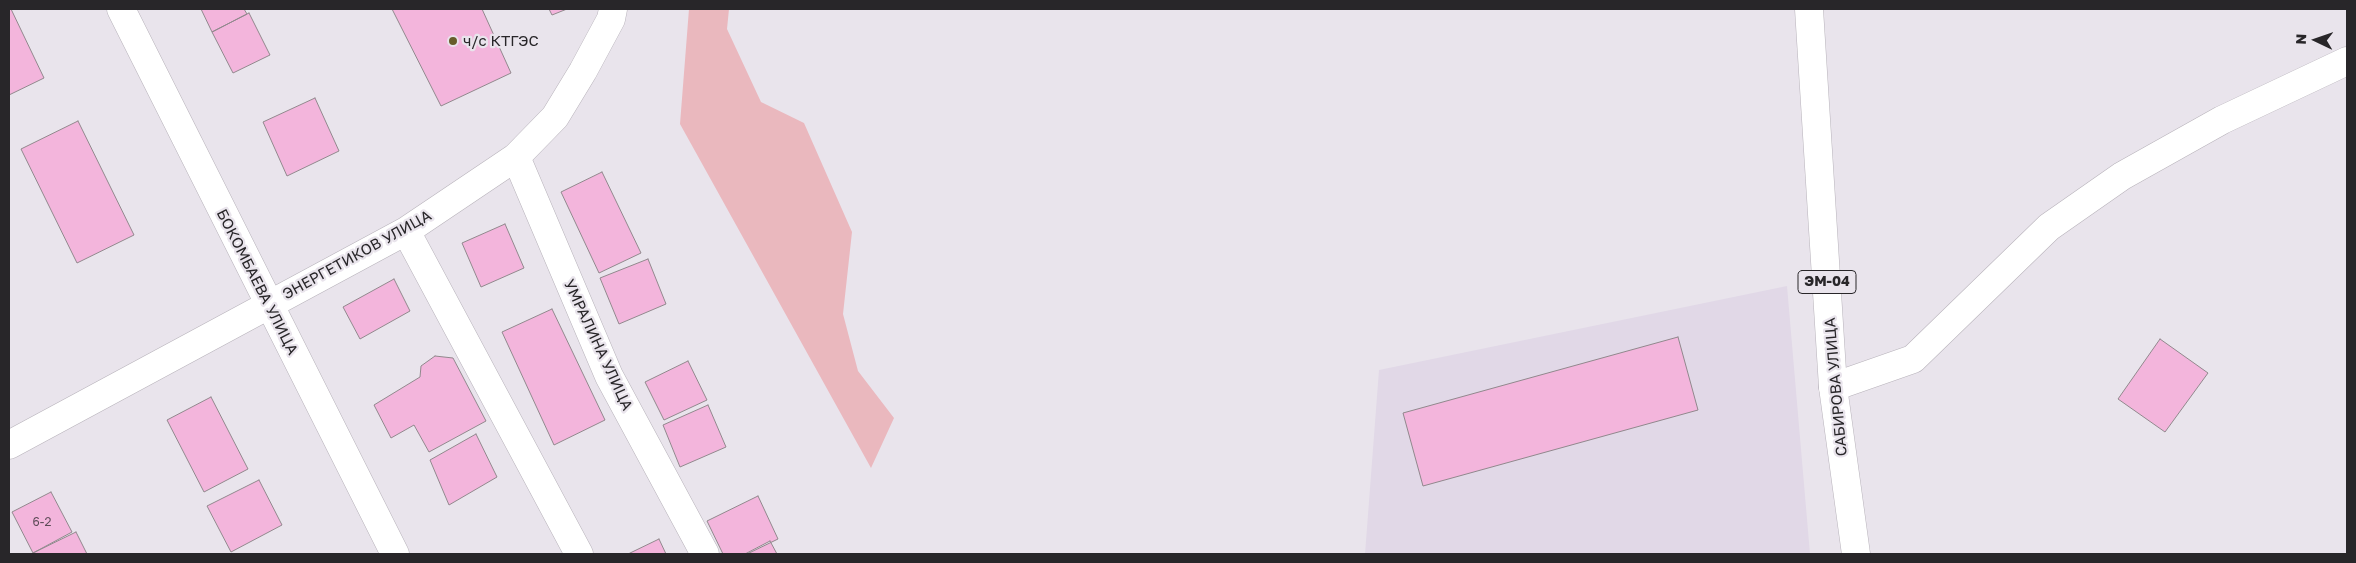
<!DOCTYPE html>
<html>
<head>
<meta charset="utf-8">
<style>
	body { margin:0 }
	#map { position:relative; width:2356px; height:563px; overflow:hidden; background:#e9e4ec; font-family:"Golos Text",sans-serif }
	canvas { display:block }
	.frame { position:absolute; inset:0; border:10px solid #282629; pointer-events:none }
	.north { position:absolute; left:2291px; top:15px; width:50px; height:50px; -webkit-text-stroke:4px #e9e4ec; paint-order:stroke; rotate:273deg; font-size:14px; font-weight:700; line-height:20px; text-align:center; color:#282629 }
	.north::after { content:''; display:block; margin:auto; width:18px; height:22px; background:#282629; clip-path:polygon(50% 0,100% 100%,50% 72%,0 100%) }
</style>
</head>
<body>
<div id="map">
<canvas width="2356" height="563"></canvas>
<div class="frame"></div>
<div class="north">N</div>
</div>
<script>
const ctx = document.querySelector('canvas').getContext('2d');
ctx.lineJoin = 'round';
function paint(path, color) {
  ctx.fillStyle = color;
  ctx.fill(path, 'evenodd');
}
function toPath(rows) {
  const path = new Path2D();
  for (const r of rows) {
    path.moveTo(r[0], r[1]);
    for (let i = 2; i < r.length; i += 2) path.lineTo(r[i], r[i + 1]);
  }
  return path;
}
function strokePath(path, color, width, dash) {
  ctx.strokeStyle = color;
  ctx.lineWidth = width;
  ctx.lineCap = dash ? 'butt' : 'round';
  ctx.setLineDash(dash || []);
  ctx.stroke(path);
}
function write(font, color, halo, rows, align = 'center') {
  ctx.font = font + ' "Golos Text",sans-serif';
  ctx.lineWidth = 4.5;
  ctx.setLineDash([]);
  ctx.textBaseline = 'middle';
  ctx.strokeStyle = halo;
  ctx.fillStyle = color;
  for (const [text, x, y, turn = 0] of rows) {
    ctx.save();
    ctx.translate(x, y);
    ctx.rotate((+turn || 0) * Math.PI / 180);
    ctx.textAlign = isNaN(turn) ? turn : align;
    if (halo) ctx.strokeText(text, 0, 0);
    ctx.fillText(text, 0, 0);
    ctx.restore();
  }
}
const built = toPath([
	[1787,286,1810,554,1365,554,1379,370]
]);
const green = toPath([
	[689,9,729,9,727,29,761,102,804,123,852,232,843,314,858,371,894,418,871,468,680,124]
]);
const building = toPath([
	[9,9,11,9,44,78,9,95,9,9],
	[201,9,244,9,247,14,212,32,201,9],
	[392,9,482,9,511,73,441,106,392,9],
	[549,9,567,9,552,15,549,9],
	[249,13,270,55,233,73,212,32,249,13],
	[315,98,339,151,287,176,263,122,315,98],
	[78,121,134,235,77,263,21,149,78,121],
	[602,172,641,253,599,273,561,192,602,172],
	[505,224,524,268,481,287,462,243,505,224],
	[648,259,666,304,619,324,600,278,648,259],
	[394,279,410,311,360,339,343,307,394,279],
	[552,309,605,420,554,445,502,332,552,309],
	[1678,337,1698,410,1423,486,1403,413,1678,337],
	[2160,339,2208,373,2165,432,2118,399,2160,339],
	[435,356,453,358,486,421,429,452,414,425,391,438,374,405,420,377,421,366,435,356],
	[688,361,707,400,664,420,645,382,688,361],
	[211,397,248,469,204,492,167,420,211,397],
	[708,405,726,447,680,467,663,425,708,405],
	[476,434,497,477,449,505,430,460,476,434],
	[259,480,282,525,231,552,207,506,259,480],
	[51,492,72,532,33,553,12,512,51,492],
	[758,496,778,539,747,554,723,554,707,521,758,496],
	[76,532,87,554,34,554,33,553,76,532],
	[659,539,666,554,628,554,659,539],
	[770,541,777,554,745,554,770,541]
]);
const minor = toPath([
	[121,9,395,554],
	[516,157,609,376,705,554],
	[406,231,579,554],
	[1833,387,1913,359,2049,227,2122,176,2222,120,2347,61],
	[9,445,406,231,516,157,555,117,583,71,611,19,613,9]
]);
const highway = toPath([
	[1809,9,1833,387,1856,554]
]);
const markers = [
	[453,41,5,"#675d2a"]
];
const numberNames = [
	["6-2",42,522]
];
const shields = [
	[1827,282,58]
];
const shieldNames = [
	["ЭМ-04",1827,282]
];
const poiNames = [
	["ч/с КТГЭС",463,41]
];
const streetNames = [
	["ЭНЕРГЕТИКОВ УЛИЦА",357,255,-29],
	["БОКОМБАЕВА УЛИЦА",257,282,63],
	["УМРАЛИНА УЛИЦА",598,345,65],
	["САБИРОВА УЛИЦА",1836,387,-95]
];
paint(built, '#e1d8e7');
paint(green, '#eab8be');
paint(building, '#f3b5dc');
strokePath(building, '#91888d', 1);
strokePath(minor, '#b7b2ba', 29);
strokePath(highway, '#b7b2ba', 29);
strokePath(minor, '#fff', 28);
strokePath(highway, '#fff', 28);
for (const [x, y, r, color] of markers) {
  const dot = new Path2D();
  dot.arc(x, y, r, 0, 2 * Math.PI);
  ctx.fillStyle = color;
  ctx.fill(dot);
  strokePath(dot, '#e9e4ec', 2);
}
write('12px', '#5b4a56', null, numberNames);
for (const [x, y, w] of shields) {
  const box = new Path2D();
  box.roundRect(x - w / 2, y - 11.5, w, 23, 4);
  ctx.fillStyle = '#e9e4ec';
  ctx.fill(box);
  strokePath(box, '#282629', 1);
}
write('bold 14px', '#282629', null, shieldNames);
write('15px', '#282629', '#e9e4ec', poiNames, 'left');
write('15px', '#282629', '#e9e4ec', streetNames);
</script>
</body>
</html>
